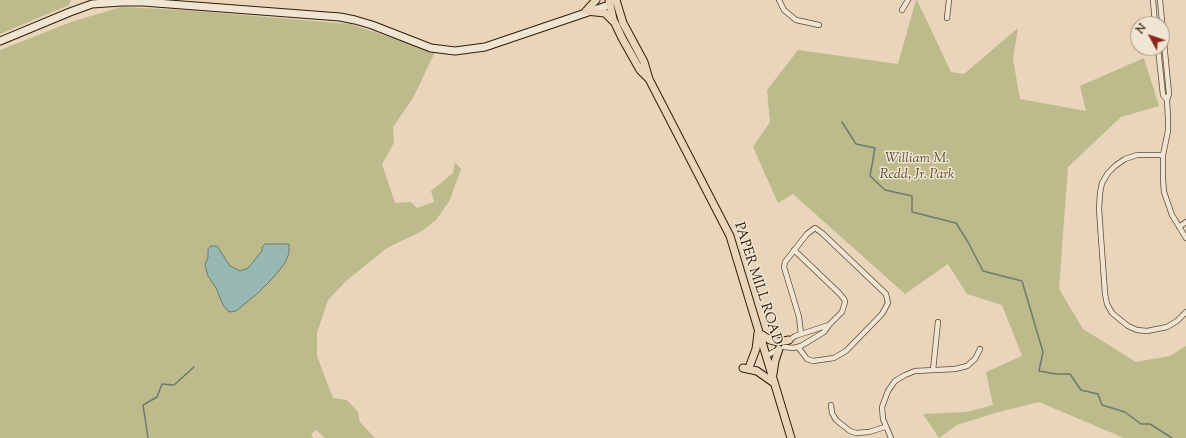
<!DOCTYPE html>
<html>
<head>
<meta charset="utf-8">
<style>
	body { margin:0 }
	#map { position:relative; width:1186px; height:438px; overflow:hidden; background:#e8d5ba; font-family:"Sorts Mill Goudy",serif }
	canvas { display:block }
	.north { position:absolute; left:1130px; top:16px; width:40px; height:40px; box-sizing:border-box; background:#f0e4d2; border:1px solid #a39482; border-radius:50%; rotate:310deg; font-size:11px; font-weight:700; line-height:16px; text-align:center; color:#2f1d09 }
	.north::after { content:''; display:block; margin:auto; width:14px; height:18px; background:#8f2418; clip-path:polygon(50% 0,100% 100%,50% 72%,0 100%) }
</style>
</head>
<body>
<div id="map">
<canvas width="1186" height="438"></canvas>
<div class="north">N</div>
</div>
<script>
const ctx = document.querySelector('canvas').getContext('2d');
ctx.lineJoin = 'round';
function paint(path, color) {
  ctx.fillStyle = color;
  ctx.fill(path, 'evenodd');
}
function toPath(rows) {
  const path = new Path2D();
  for (const r of rows) {
    path.moveTo(r[0], r[1]);
    for (let i = 2; i < r.length; i += 2) path.lineTo(r[i], r[i + 1]);
  }
  return path;
}
function strokePath(path, color, width, dash) {
  ctx.strokeStyle = color;
  ctx.lineWidth = width;
  ctx.lineCap = dash ? 'butt' : 'round';
  ctx.setLineDash(dash || []);
  ctx.stroke(path);
}
function write(font, color, halo, rows, align = 'center') {
  ctx.font = font + ' "Sorts Mill Goudy",serif';
  ctx.lineWidth = 3;
  ctx.setLineDash([]);
  ctx.textBaseline = 'middle';
  ctx.strokeStyle = halo;
  ctx.fillStyle = color;
  for (const [text, x, y, turn = 0] of rows) {
    ctx.save();
    ctx.translate(x, y);
    ctx.rotate((+turn || 0) * Math.PI / 180);
    ctx.textAlign = isNaN(turn) ? turn : align;
    if (halo) ctx.strokeText(text, 0, 0);
    ctx.fillText(text, 0, 0);
    ctx.restore();
  }
}
const green = toPath([
	[0,0,71,0,69,5,0,34],
	[916,0,917,0,951,72,964,74,1018,28,1013,59,1020,99,1086,111,1080,86,1144,58,1159,106,1121,117,1068,167,1059,289,1083,329,1136,362,1170,356,1186,346,1186,438,1124,438,1039,402,995,413,957,425,939,438,923,414,966,412,993,405,986,372,1022,356,1002,305,967,294,948,264,905,294,793,194,778,203,753,147,770,122,767,90,798,50,898,64],
	[121,7,183,10,350,24,435,52,413,98,393,127,394,143,382,164,395,203,411,202,417,208,434,202,431,191,453,173,455,162,461,169,450,200,436,220,422,231,387,248,346,281,328,300,317,333,317,356,333,398,347,400,358,412,360,422,375,438,325,438,316,430,311,434,313,438,0,438,0,50,71,22]
]);
const water = toPath([
	[265,244,289,244,289,253,285,263,272,279,258,293,236,311,229,312,223,305,216,288,208,276,205,265,208,257,208,249,211,246,217,246,230,266,240,271,248,268,262,251,262,247,265,244]
]);
const stream = toPath([
	[842,122,856,144,875,148,870,176,885,190,912,196,912,212,956,223,968,242,983,271,1022,281,1043,352,1039,371,1056,374,1070,374,1081,390,1098,394,1102,405,1125,412,1141,424,1150,424,1172,438],
	[148,438,143,405,157,397,162,384,174,385,194,367]
]);
const street = toPath([
	[779,0,784,10,796,20,819,25],
	[1153,0,1155,24],
	[902,10,908,0],
	[947,18,949,0],
	[1158,48,1163,95,1167,100,1169,94,1160,0],
	[1167,100,1168,119,1168,131,1163,155,1163,180,1164,192,1172,215,1186,238],
	[1163,155,1137,155,1125,159,1115,166,1108,173,1102,183,1100,193,1099,209,1105,294,1107,304,1112,313,1128,326,1137,330,1147,331,1167,327,1177,321,1186,312],
	[1179,227,1186,222],
	[787,342,795,336,829,325],
	[784,347,793,348,801,346,824,332,829,325,842,312,845,302,844,299,839,293,794,250],
	[798,347,807,359,813,361,834,358,846,351,882,314,888,303,886,294,822,233,815,228,807,234,785,262,784,267,799,317,801,334],
	[766,356,779,349],
	[933,370,938,322],
	[831,405,832,413,836,420,850,431,856,433,869,432,885,427],
	[891,438,883,419,882,407,888,391,895,381,905,375,915,371,955,369,967,366,975,359,980,349]
]);
const secondary = toPath([
	[0,41,70,12,92,4,122,2,143,2,340,17,355,20,372,25,431,48,455,51,485,47,609,5]
]);
const primary = toPath([
	[609,0,613,19,622,38,640,70,649,79],
	[616,0,623,23,644,62,649,79,730,236,791,438],
	[586,11,605,13,613,21],
	[586,11,596,0],
	[759,333,770,340,778,342,789,340],
	[750,365,756,349,758,333],
	[743,368,757,371,774,383],
	[773,374,775,361,779,349]
]);
const parkNames = [
	["William M.",917,160],
	["Redd, Jr. Park",917,176]
];
const streetNames = [
	["PAPER MILL ROAD",757,284,72]
];
paint(green, '#bdbb8b');
paint(water, '#98b8b4');
strokePath(water, '#6e7a70', 1);
strokePath(stream, '#6e7a70', 1.5);
strokePath(street, '#5d4b35', 6);
strokePath(secondary, '#2f1d09', 9);
strokePath(primary, '#2f1d09', 9);
strokePath(street, '#f0e4d2', 4.5);
strokePath(secondary, '#f0e4d2', 7);
strokePath(primary, '#e8d5ba', 7);
write('italic 14px', '#5a4c30', '#f0e4d2', parkNames);
write('14px', '#2f1d09', '#f0e4d2', streetNames);
</script>
</body>
</html>
